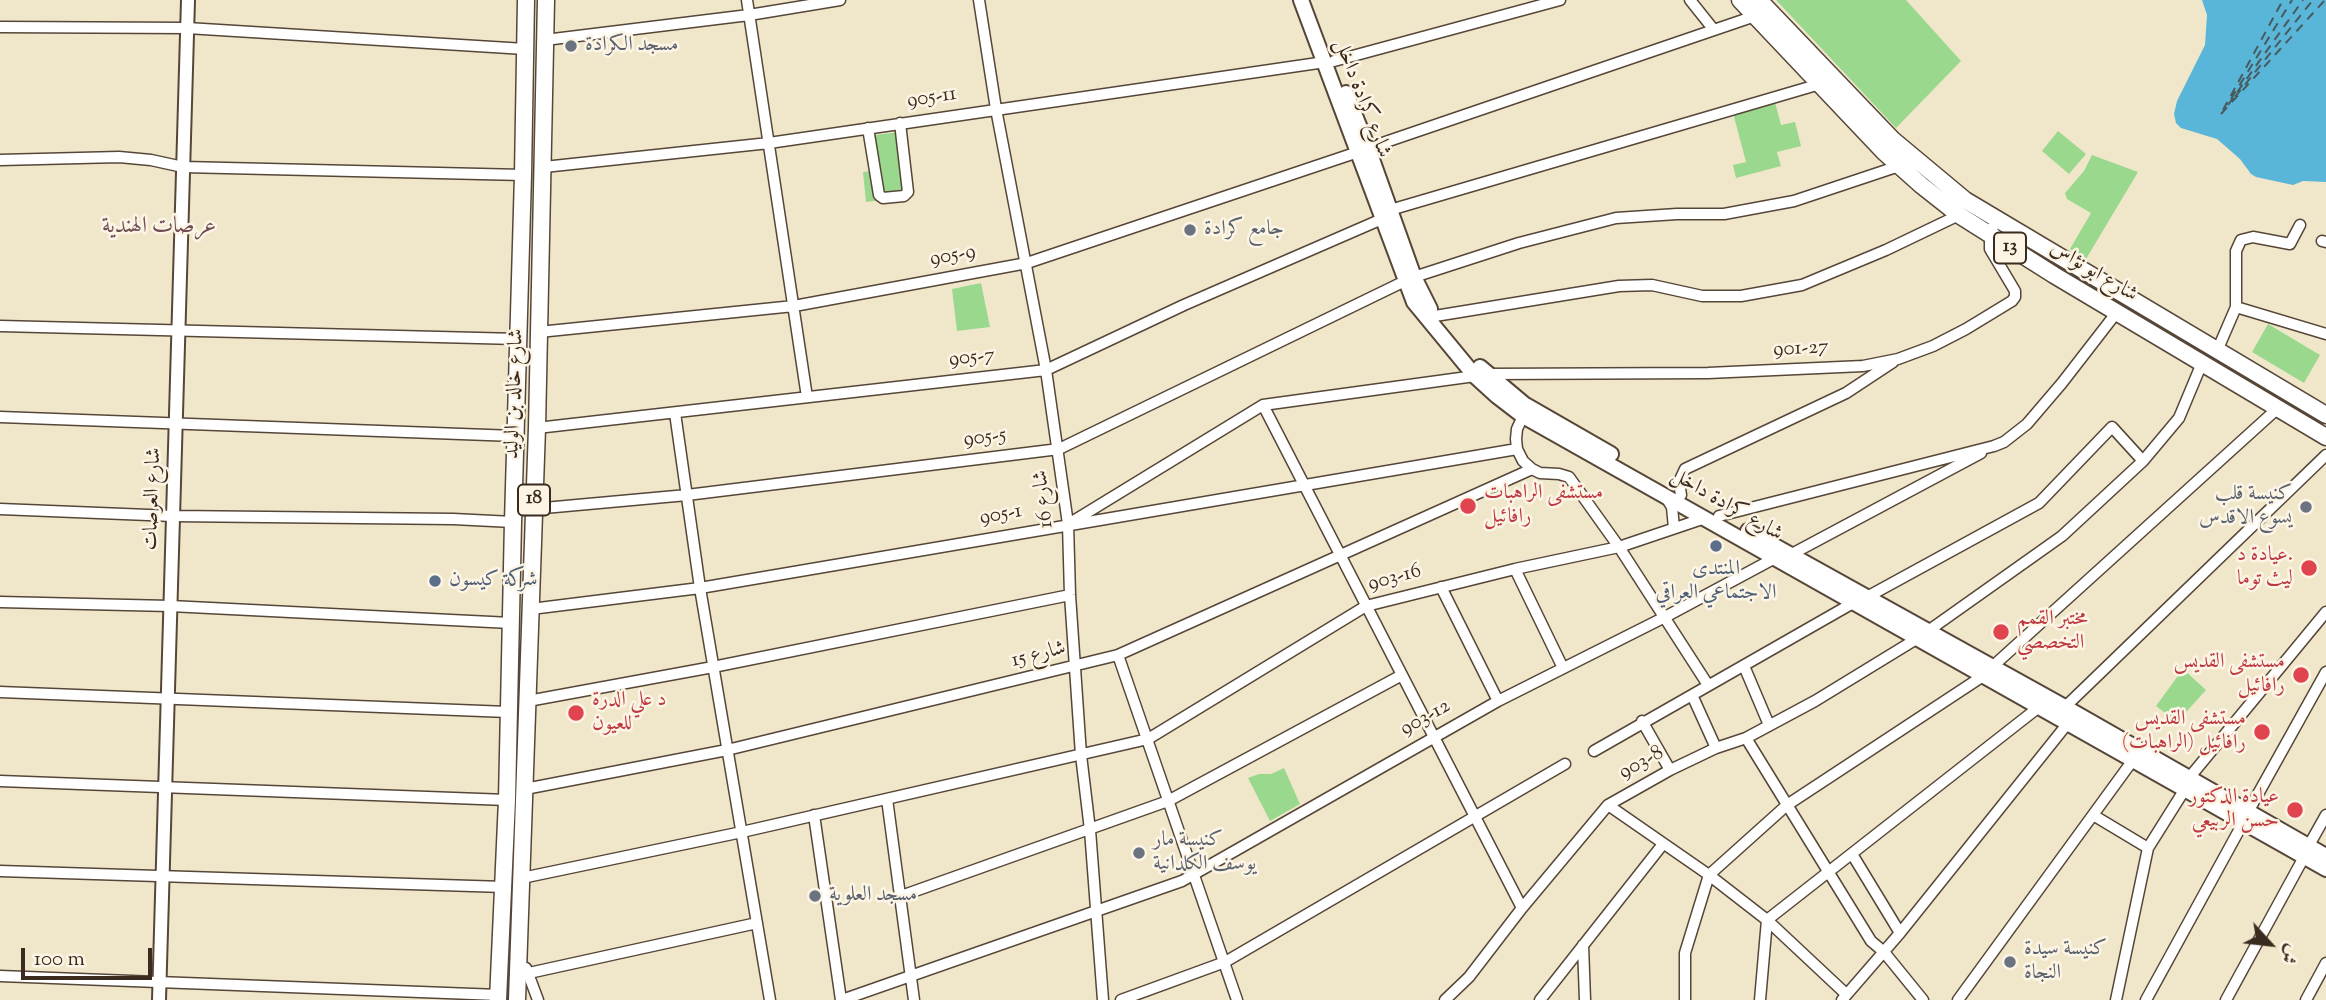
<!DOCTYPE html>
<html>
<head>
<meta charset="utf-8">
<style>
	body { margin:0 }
	#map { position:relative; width:2326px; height:1000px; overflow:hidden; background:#f0e7ca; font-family:"Sorts Mill Goudy",Amiri,serif }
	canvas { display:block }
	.north { position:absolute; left:2235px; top:909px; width:70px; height:70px; -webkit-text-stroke:5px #fcf5e5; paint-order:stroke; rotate:117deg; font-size:19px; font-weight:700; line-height:28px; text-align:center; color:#3b2a1e }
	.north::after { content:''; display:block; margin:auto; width:24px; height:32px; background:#3b2a1e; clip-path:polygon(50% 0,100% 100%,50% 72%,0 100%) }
	.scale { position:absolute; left:21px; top:948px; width:131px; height:32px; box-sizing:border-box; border:4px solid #3b2a1e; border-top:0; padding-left:9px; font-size:21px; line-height:24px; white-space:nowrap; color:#3b2a1e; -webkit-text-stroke:5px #fcf5e5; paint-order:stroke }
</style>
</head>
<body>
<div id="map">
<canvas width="2326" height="1000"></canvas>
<div class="north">ش</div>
<div class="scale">100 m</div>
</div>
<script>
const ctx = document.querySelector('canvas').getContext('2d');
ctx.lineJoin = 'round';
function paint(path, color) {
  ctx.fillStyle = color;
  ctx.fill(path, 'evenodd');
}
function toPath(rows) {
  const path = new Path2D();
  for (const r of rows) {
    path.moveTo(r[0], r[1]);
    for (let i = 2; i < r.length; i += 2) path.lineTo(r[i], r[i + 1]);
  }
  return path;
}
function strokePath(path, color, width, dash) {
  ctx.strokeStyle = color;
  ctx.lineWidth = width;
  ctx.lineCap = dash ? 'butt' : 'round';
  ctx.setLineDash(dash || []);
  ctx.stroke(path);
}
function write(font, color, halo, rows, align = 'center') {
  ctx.font = font + ' "Sorts Mill Goudy",Amiri,serif';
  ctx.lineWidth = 5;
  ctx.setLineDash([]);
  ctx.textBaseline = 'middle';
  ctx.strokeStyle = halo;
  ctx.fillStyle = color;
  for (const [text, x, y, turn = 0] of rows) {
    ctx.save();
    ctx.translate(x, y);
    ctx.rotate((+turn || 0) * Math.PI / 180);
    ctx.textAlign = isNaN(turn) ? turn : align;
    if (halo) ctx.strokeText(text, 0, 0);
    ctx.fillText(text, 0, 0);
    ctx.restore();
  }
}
const green = toPath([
	[1776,0,1906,0,1961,61,1896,128],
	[1775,102,1781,125,1795,122,1801,146,1777,152,1781,166,1736,178,1733,165,1746,162,1733,113],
	[906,131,914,196,866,202,863,172,872,171,868,136],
	[2058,131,2086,154,2069,174,2042,151],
	[2092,155,2138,172,2086,259,2070,249,2091,213,2067,199,2065,193,2084,171],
	[981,283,990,327,957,331,952,289],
	[2268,324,2320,355,2304,383,2252,352],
	[2183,669,2206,690,2177,722,2156,706],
	[1284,768,1300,804,1270,821,1248,778,1259,774,1271,774]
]);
const water = toPath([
	[2202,0,2326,0,2326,182,2303,181,2293,185,2256,177,2251,174,2240,159,2217,139,2181,128,2176,123,2174,114,2177,101,2205,45,2207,15]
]);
const ferry = toPath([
	[2235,97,2313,0],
	[2231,99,2292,0],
	[2228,105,2303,0],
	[2223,110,2283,0],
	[2221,114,2325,0]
]);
const minor = toPath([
	[747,0,807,397],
	[979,0,996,109,1046,370,1068,524,1070,595,1081,755,1090,830,1103,1000],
	[1690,0,1714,30],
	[0,27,187,28,525,49],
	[545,40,749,15,840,0],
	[1334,61,1560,0],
	[868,128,879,195,883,198,904,196,908,192,900,123],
	[1368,148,1755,16],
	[0,160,119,157,151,160,183,167,523,175],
	[544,167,769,143,1325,62],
	[1390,210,1820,84],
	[2322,241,2326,242],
	[1414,277,1519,243,1616,218,1677,214,1724,214,1794,201,1899,166],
	[2236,307,2326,334],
	[1435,316,1619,286,1652,285,1702,296,1741,296,1802,285,1886,250,1959,215],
	[0,326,518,339],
	[539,332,794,306,1027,263,1358,152],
	[2217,351,2236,307,2236,251,2241,240,2253,237,2290,244,2300,225],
	[1487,374,1708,373,1863,366,1898,359,1933,346,1966,329,2012,301,2015,297,2015,291,1990,249,1990,236,1995,221],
	[1263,405,1522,908],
	[675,413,700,588,770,1000],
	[1523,416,1517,429,1516,439,1517,449,1523,461,1532,469,1540,473,1559,474,1569,477,1619,547,1708,685],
	[0,417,515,436],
	[537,428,1046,370,1184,305,1382,219],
	[1681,495,1679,482,1685,469,1846,393,1893,362],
	[1667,499,1672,507,1674,528],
	[0,509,173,516,453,519,513,522],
	[533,509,687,495,1059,449,1405,281],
	[1719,516,1994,446,2004,442,2027,424,2062,383,2117,312],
	[1075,520,1263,405,1475,376],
	[1790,555,1981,453],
	[1515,569,1563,668],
	[1441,587,1498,701],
	[1867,597,2039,503,2112,427,2143,461],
	[0,602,170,606,511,623],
	[531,609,700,588,1517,449],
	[1928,631,2062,536,2143,461,2179,418,2202,363],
	[1118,655,1237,1000],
	[1744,666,1769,725],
	[1992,667,2278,408],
	[0,692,508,712],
	[1692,695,1716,748],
	[528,701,713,667,1070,595],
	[2065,707,2326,455],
	[1642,721,1670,770],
	[1746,738,1871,941,1884,952,1923,1000],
	[1594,751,1853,603],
	[2189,778,2326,612],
	[0,781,507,800],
	[525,789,727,750,1118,655,1532,469],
	[887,799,914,1000],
	[1608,805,1709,875,1767,920,1846,994],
	[2248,812,2326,672],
	[814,815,841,1000],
	[2093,815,2148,848],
	[2308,847,2326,815],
	[1852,854,1900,933],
	[0,871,504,887],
	[522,878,742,832,1148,739,1366,606,1515,569,1619,547,1705,518],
	[901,896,1168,801,1402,675],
	[1583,945,1585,1000],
	[526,968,538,1000],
	[529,973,757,923],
	[0,976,499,995],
	[842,1000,1182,881,1498,701,1665,617,1775,558],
	[1121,1000,1225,962,1565,764],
	[1445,1000,1469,977,1522,908,1608,805,1670,770,1716,748,1746,738,1815,701,1918,638],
	[1540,1000,1663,844],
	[1685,1000,1685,953,1709,875,1787,805,1983,676],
	[1760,1000,1767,920,2039,707],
	[1842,1000,1900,933,2068,723],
	[1958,1000,2133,760],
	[2116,1000,2148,848,2185,789],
	[2146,1000,2243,823],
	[2226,1000,2304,857],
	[2306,1000,2326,963]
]);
const tertiary = toPath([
	[159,1000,188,0]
]);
const secondary = toPath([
	[1301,0,1414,302,1475,376,1497,396,1523,416,2326,869],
	[1346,93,1368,148,1414,277,1430,309],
	[1480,367,1524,404,1611,454],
	[1748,531,2065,707,2326,856]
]);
const primary = toPath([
	[1740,0,1884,152,1921,185,1959,215,2054,275,2326,437],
	[1759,0,1893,140,1965,200,2326,415],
	[498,1000,507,800,513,522,523,175,526,0],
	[517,1000,537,428,546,0]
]);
const markers = [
	[571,46,7,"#6b7280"],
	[1190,230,7,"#6b7280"],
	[1468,506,9,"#e0444e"],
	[2306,507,7,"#6b7280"],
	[1716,546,7,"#5c6f8a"],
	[2309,568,9,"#e0444e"],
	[435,581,7,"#5c6f8a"],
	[2001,632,9,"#e0444e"],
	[2301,675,9,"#e0444e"],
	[576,713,9,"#e0444e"],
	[2262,732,9,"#e0444e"],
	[2295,810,9,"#e0444e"],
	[1139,853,7,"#6b7280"],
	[815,896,7,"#6b7280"],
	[2010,962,7,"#6b7280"]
];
const shields = [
	[2010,248,32],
	[534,500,32]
];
const shieldNames = [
	["13",2010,248],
	["18",534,500]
];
const worshipNames = [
	["مسجد الكرادة",585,46],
	["جامع كرادة",1204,230],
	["كنيسة قلب",2292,495,"right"],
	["يسوع الاقدس",2292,519,"right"],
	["كنيسة مار",1153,841],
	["يوسف الكلدانية",1153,865],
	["مسجد العلوية",829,896],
	["كنيسة سيدة",2024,950],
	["النجاة",2024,974]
];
const streetNames = [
	["905-11",932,99,-9],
	["شارع كرادة داخل",1361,99,69],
	["905-9",953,257,-10],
	["شارع ابو نؤاس",2093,273,31],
	["901-27",1801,350,-3],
	["905-7",972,359,-6],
	["شارع خالد بن الوليد",516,394,-88],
	["905-5",985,439,-7],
	["شارع العرصات",154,499,-88],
	["شارع 16",1045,499,-96],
	["شارع كرادة داخل",1726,506,30],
	["905-1",1001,516,-10],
	["903-16",1395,579,-15],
	["شارع 15",1039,656,-14],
	["903-12",1426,719,-29],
	["903-8",1642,764,-29]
];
const healthNames = [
	["مستشفى الراهبات",1484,494,"left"],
	["رافائيل",1484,518,"left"],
	["عيادة د.",2293,556],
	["ليث توما",2293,580],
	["مختبر القمم",2017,620,"left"],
	["التخصصي",2017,644,"left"],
	["مستشفى القديس",2285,663],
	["رافائيل",2285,687],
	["د علي الدرة",592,701,"left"],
	["للعيون",592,725,"left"],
	["مستشفى القديس",2246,720],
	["رافائيل (الراهبات)",2246,744],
	["عيادة الدكتور",2279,798],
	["حسن الربيعي",2279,822]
];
const serviceNames = [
	["المنتدى",1716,570],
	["الاجتماعي العراقي",1716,594],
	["شركة كيسون",449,581,"left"]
];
const neighbourhoodNames = [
	["عرصات الهندية",159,228]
];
paint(green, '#9ad88d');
paint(water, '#5ab6d8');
strokePath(ferry, '#465b5f', 2, [9, 7]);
strokePath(minor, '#564638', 13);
strokePath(tertiary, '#564638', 16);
strokePath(secondary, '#564638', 18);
strokePath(primary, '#564638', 19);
strokePath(minor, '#fff', 10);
strokePath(tertiary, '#fff', 12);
strokePath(secondary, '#fff', 14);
strokePath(primary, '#fff', 16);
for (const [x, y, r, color] of markers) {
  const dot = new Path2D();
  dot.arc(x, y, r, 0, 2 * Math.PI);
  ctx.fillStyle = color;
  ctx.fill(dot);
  strokePath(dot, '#fcf5e5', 2.5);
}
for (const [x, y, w] of shields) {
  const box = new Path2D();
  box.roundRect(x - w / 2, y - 15.5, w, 31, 5);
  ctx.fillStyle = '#fcf5e5';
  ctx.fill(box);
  strokePath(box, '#3b2a1e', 2);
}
write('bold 19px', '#3b2a1e', null, shieldNames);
write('21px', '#5b616d', '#fcf5e5', worshipNames, 'left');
write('21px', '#3b2a1e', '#fcf5e5', streetNames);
write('21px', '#be3a42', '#fcf5e5', healthNames, 'right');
write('21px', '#4e5e75', '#fcf5e5', serviceNames);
write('23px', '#704d53', '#fcf5e5', neighbourhoodNames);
</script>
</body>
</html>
